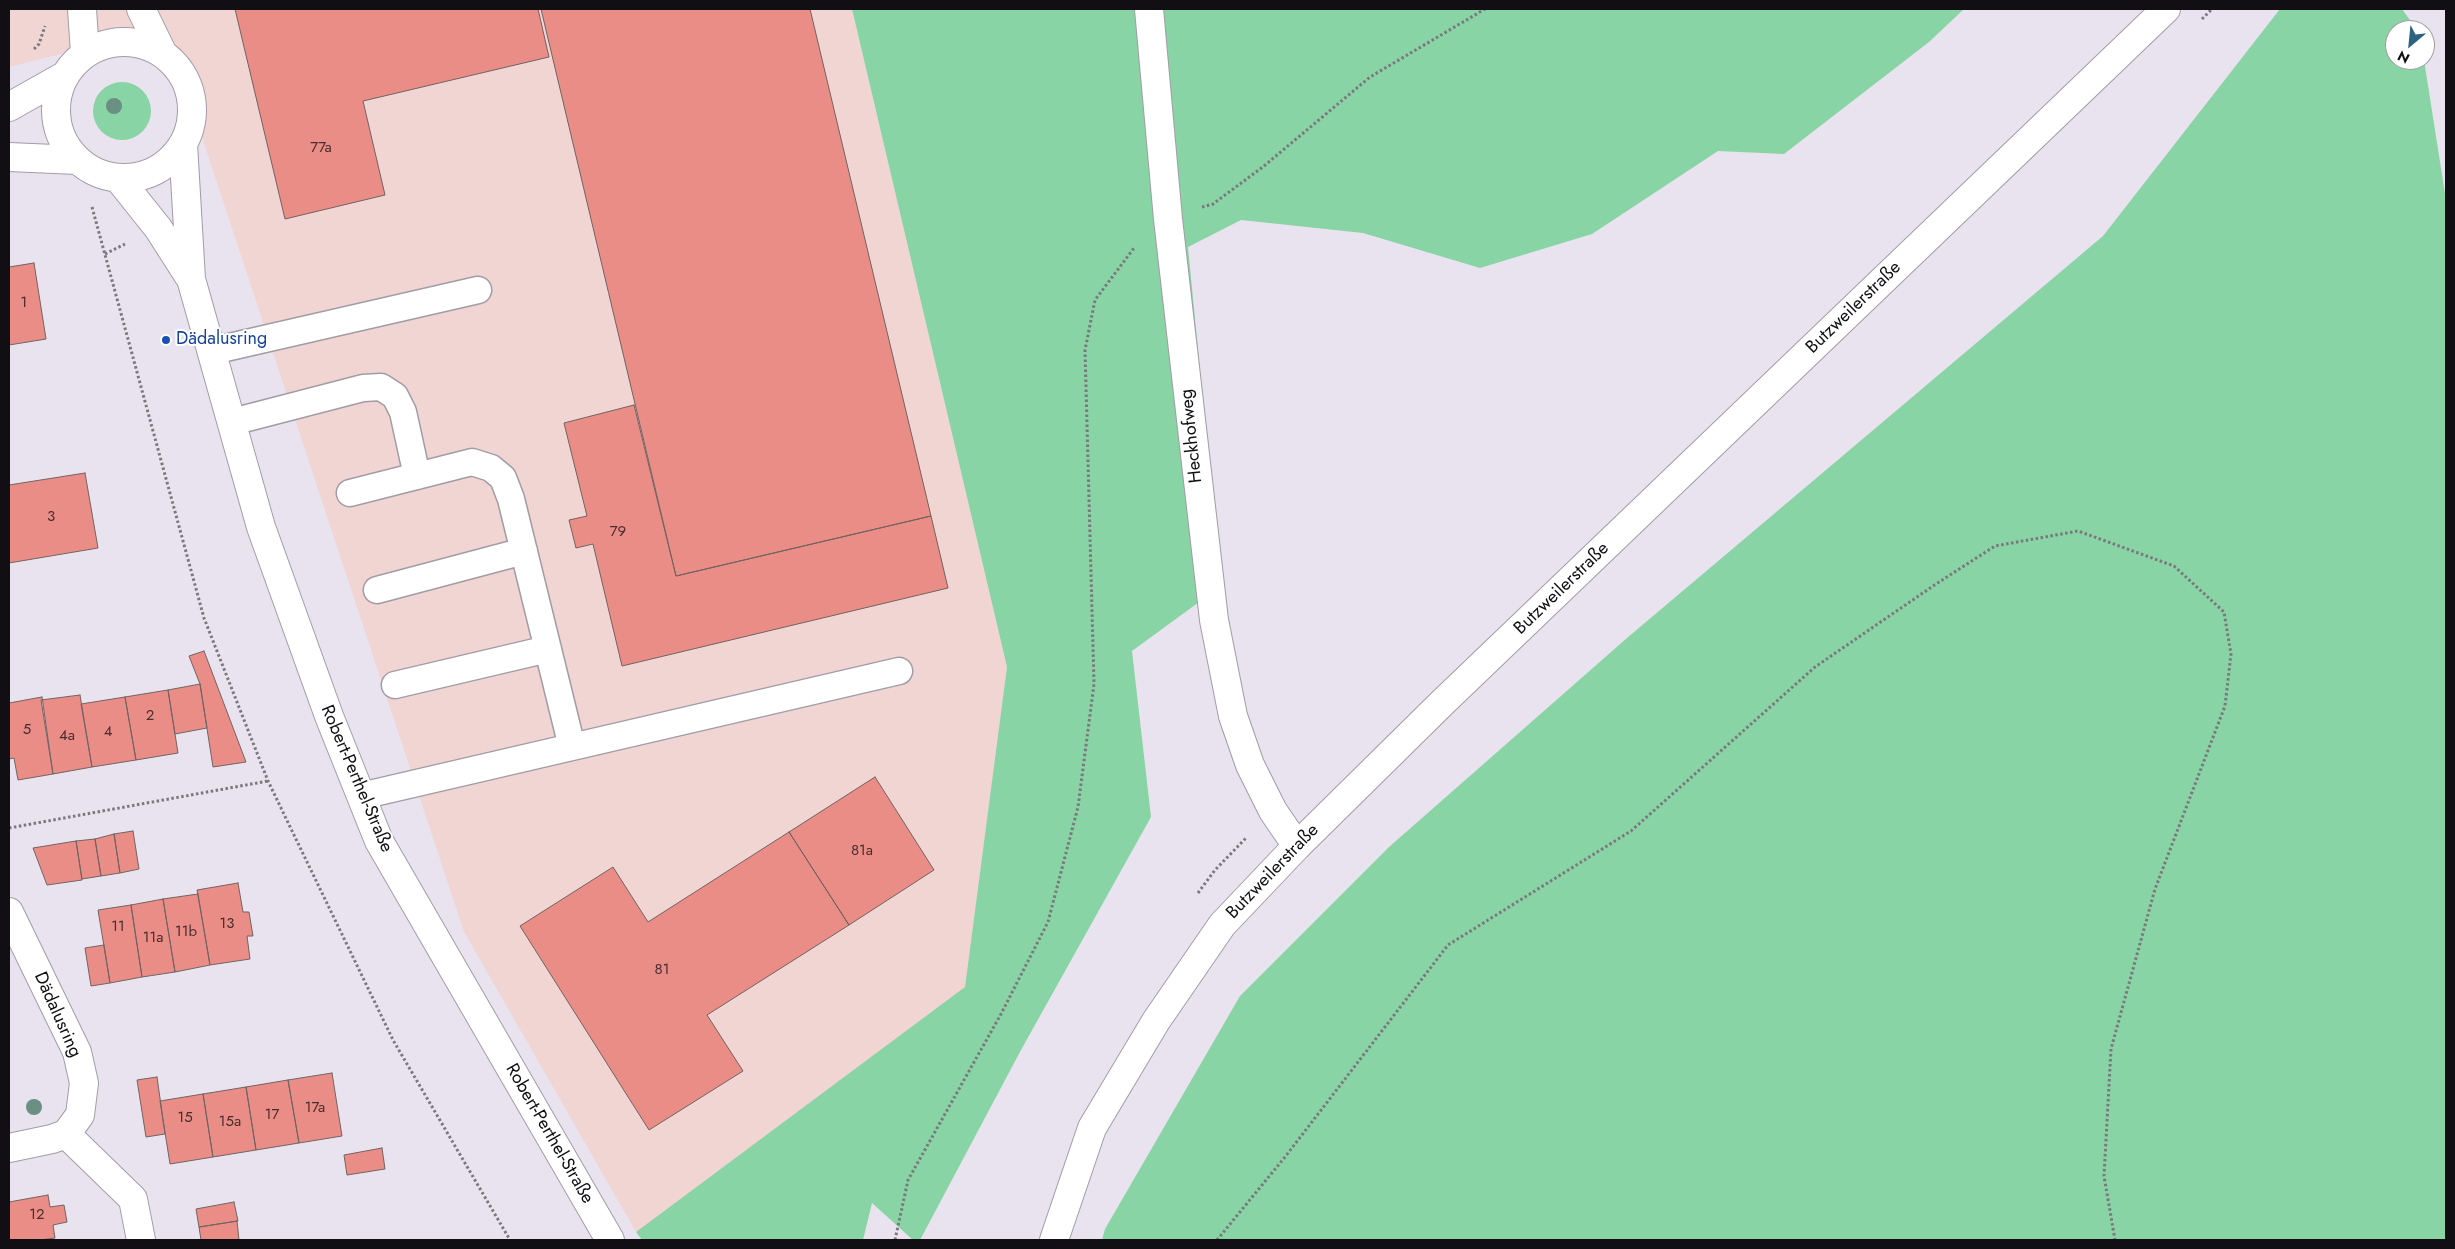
<!DOCTYPE html>
<html>
<head>
<meta charset="utf-8">
<style>
	body { margin:0 }
	#map { position:relative; width:2455px; height:1249px; overflow:hidden; background:#e9e3ef; font-family:Jost,sans-serif }
	canvas { display:block }
	.frame { position:absolute; inset:0; border:10px solid #110f13; pointer-events:none }
	.north { position:absolute; left:2385px; top:20px; width:50px; height:50px; box-sizing:border-box; background:#fff; border:1px solid #a09fa1; border-radius:50%; rotate:208deg; font-size:14px; font-weight:700; line-height:20px; text-align:center; color:#110f13 }
	.north::after { content:''; display:block; margin:auto; width:18px; height:22px; background:#2d637e; clip-path:polygon(50% 0,100% 100%,50% 72%,0 100%) }
</style>
</head>
<body>
<div id="map">
<canvas width="2455" height="1249"></canvas>
<div class="frame"></div>
<div class="north">N</div>
</div>
<script>
const ctx = document.querySelector('canvas').getContext('2d');
ctx.lineJoin = 'round';
function paint(path, color) {
  ctx.fillStyle = color;
  ctx.fill(path, 'evenodd');
}
function toPath(rows) {
  const path = new Path2D();
  for (const r of rows) {
    if (r.length === 3) {
      path.moveTo(r[0] + r[2], r[1]);
      path.arc(r[0], r[1], r[2], 0, 2 * Math.PI);
      continue;
    }
    path.moveTo(r[0], r[1]);
    for (let i = 2; i < r.length; i += 2) path.lineTo(r[i], r[i + 1]);
  }
  return path;
}
function strokePath(path, color, width, dash) {
  ctx.strokeStyle = color;
  ctx.lineWidth = width;
  ctx.lineCap = dash ? 'butt' : 'round';
  ctx.setLineDash(dash || []);
  ctx.stroke(path);
}
function write(font, color, halo, rows, align = 'center') {
  ctx.font = font + ' Jost,sans-serif';
  ctx.lineWidth = 4;
  ctx.setLineDash([]);
  ctx.textBaseline = 'middle';
  ctx.strokeStyle = halo;
  ctx.fillStyle = color;
  for (const [text, x, y, turn = 0] of rows) {
    ctx.save();
    ctx.translate(x, y);
    ctx.rotate((+turn || 0) * Math.PI / 180);
    ctx.textAlign = isNaN(turn) ? turn : align;
    if (halo) ctx.strokeText(text, 0, 0);
    ctx.fillText(text, 0, 0);
    ctx.restore();
  }
}
const commercial = toPath([
	[9,9,852,9,1007,667,965,988,636,1232,464,932,166,28,9,67]
]);
const green = toPath([
	[852,9,1964,9,1929,42,1784,154,1718,151,1592,234,1480,268,1363,233,1241,220,1188,247,1221,586,1132,651,1151,817,1021,1050,920,1240,913,1240,872,1203,863,1240,642,1240,636,1232,965,987,1007,667],
	[2280,9,2402,9,2417,30,2395,30,2395,60,2424,60,2446,200,2446,1240,1102,1240,1105,1229,1240,996,1389,847,1627,638,2103,236],
	[122,111,29]
]);
const building = toPath([
	[235,9,538,9,549,57,363,101,385,195,285,219,235,9],
	[541,9,810,9,931,516,676,576,541,9],
	[34,263,46,339,9,345,9,267,34,263],
	[634,405,676,576,931,516,948,588,622,666,593,544,576,548,569,520,587,516,564,423,634,405],
	[85,473,98,548,9,563,9,485,85,473],
	[204,651,246,762,213,767,200,684,189,656,204,651],
	[200,684,207,728,175,734,168,690,200,684],
	[168,690,178,753,136,760,125,697,168,690],
	[80,695,92,767,53,774,41,700,80,695],
	[42,697,53,774,18,780,14,758,9,759,9,703,42,697],
	[125,697,136,760,92,767,81,704,125,697],
	[875,777,934,870,849,925,789,832,875,777],
	[133,831,139,869,120,873,114,834,133,831],
	[789,832,849,925,707,1015,743,1071,649,1130,520,926,613,867,648,922,789,832],
	[114,834,120,873,101,876,95,839,114,834],
	[95,839,101,876,82,879,76,841,95,839],
	[76,841,82,880,47,885,33,848,76,841],
	[238,883,243,912,249,912,253,936,247,936,250,959,210,965,197,890,238,883],
	[198,894,210,965,175,972,163,899,198,894],
	[163,899,175,972,142,977,131,905,163,899],
	[131,905,142,977,110,983,98,910,131,905],
	[104,945,110,983,91,986,85,948,104,945],
	[332,1073,342,1136,299,1143,288,1080,332,1073],
	[157,1077,165,1134,146,1137,137,1080,157,1077],
	[288,1080,299,1143,256,1150,246,1087,288,1080],
	[246,1087,256,1150,213,1157,203,1094,246,1087],
	[203,1094,213,1157,170,1164,160,1101,203,1094],
	[382,1148,385,1169,347,1175,344,1155,382,1148],
	[48,1195,50,1207,64,1205,67,1222,53,1225,55,1238,40,1240,9,1240,9,1202,48,1195],
	[234,1202,238,1221,199,1227,196,1209,234,1202],
	[237,1221,239,1240,201,1240,199,1227,237,1221]
]);
const path = toPath([
	[2202,19,2212,9],
	[34,49,39,44,45,26],
	[92,207,204,618,268,781,393,1040,510,1240],
	[1202,207,1213,204,1264,166,1370,77,1485,9],
	[105,254,125,244],
	[9,828,268,781],
	[1198,893,1215,870,1246,838],
	[895,1240,908,1180,1001,1014,1048,922,1078,807,1094,684,1085,350,1095,300,1134,248],
	[1217,1240,1285,1157,1448,945,1631,831,1815,667,1936,584,1995,546,2078,531,2174,566,2224,612,2231,654,2225,706,2155,889,2111,1049,2104,1176,2115,1240]
]);
const service = toPath([
	[212,351,478,290],
	[232,422,363,388,381,387,395,396,403,412,417,476],
	[350,493,472,462,491,468,503,478,511,499,572,747],
	[377,590,524,551],
	[395,685,548,649],
	[361,796,899,671]
]);
const minor = toPath([
	[1149,9,1168,219,1214,620,1233,716,1250,765,1273,811,1297,846],
	[9,912,77,1052,84,1083,80,1115,66,1134],
	[66,1134,133,1199,141,1240],
	[9,1148,52,1139,66,1134]
]);
const tertiary = toPath([
	[82,9,85,53],
	[141,9,163,54],
	[124,110,68],
	[9,107,64,76],
	[183,144,191,279,261,527,329,716,379,841,610,1240],
	[9,157,77,160],
	[118,178,158,228,190,278],
	[1054,1240,1092,1128,1156,1021,1222,925,1297,846,1441,704,2166,9]
]);
const trees = [
	[114,106],
	[34,1107]
];
const markers = [
	[166,340,5,"#1a4fb4"]
];
const numberNames = [
	["77a",321,148],
	["1",24,303],
	["3",51,517],
	["79",618,532],
	["2",150,716],
	["5",27,730],
	["4",108,732],
	["4a",67,736],
	["81a",862,851],
	["13",227,924],
	["11",118,927],
	["11b",186,932],
	["11a",153,938],
	["81",662,970],
	["17a",315,1108],
	["17",272,1115],
	["15",185,1118],
	["15a",230,1122],
	["12",37,1215]
];
const streetNames = [
	["Butzweilerstraße",1854,308,-44],
	["Heckhofweg",1192,436,-96],
	["Butzweilerstraße",1562,589,-44],
	["Robert-Perthel-Straße",356,779,67],
	["Butzweilerstraße",1273,872,-46],
	["Dädalusring",57,1015,66],
	["Robert-Perthel-Straße",549,1134,60]
];
const transitNames = [
	["Dädalusring",176,340]
];
paint(commercial, '#f0d5d3');
paint(green, '#88d4a5');
paint(building, '#eb8d87');
strokePath(building, '#706361', 1);
strokePath(service, '#a29ca7', 29);
strokePath(minor, '#a29ca7', 30);
strokePath(tertiary, '#a29ca7', 30);
strokePath(path, '#7b777f', 3, [2.5, 2.5]);
strokePath(service, '#fff', 26);
strokePath(minor, '#fff', 28);
strokePath(tertiary, '#fff', 28);
ctx.fillStyle = '#6a8f83';
for (const [x, y] of trees) {
  ctx.beginPath();
  ctx.arc(x, y, 8, 0, 2 * Math.PI);
  ctx.fill();
}
for (const [x, y, r, color] of markers) {
  const dot = new Path2D();
  dot.arc(x, y, r, 0, 2 * Math.PI);
  ctx.fillStyle = color;
  ctx.fill(dot);
  strokePath(dot, '#fff', 2);
}
write('15px', '#482e30', null, numberNames);
write('18px', '#110f13', '#fff', streetNames);
write('18px', '#164399', '#fff', transitNames, 'left');
</script>
</body>
</html>
